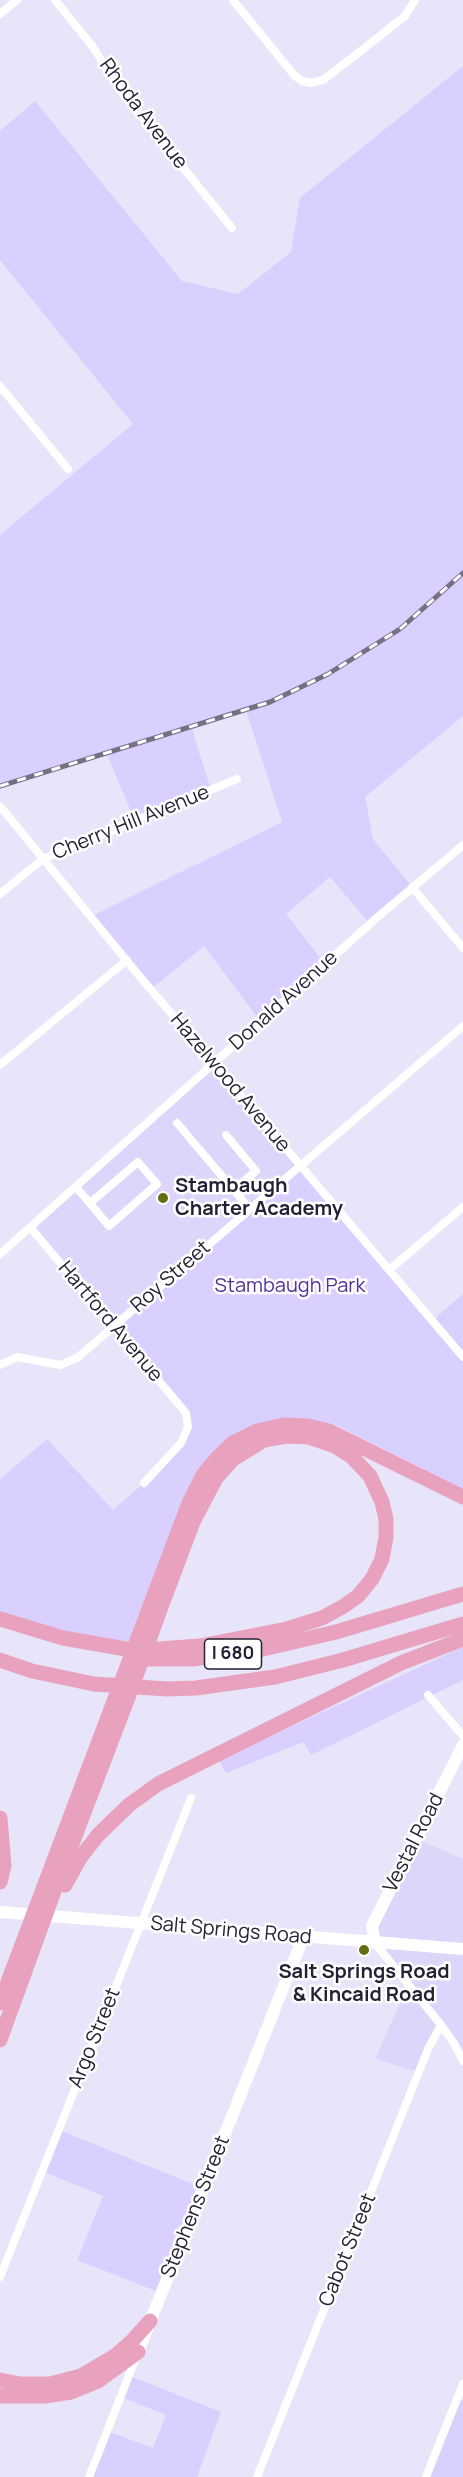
<!DOCTYPE html>
<html>
<head>
<meta charset="utf-8">
<style>
	body { margin:0 }
	canvas { display:block; background:#e8e4f9 }
</style>
</head>
<body>
<canvas width="463" height="2477"></canvas>
<script>
const ctx = document.querySelector('canvas').getContext('2d');
ctx.lineJoin = 'round';
function paint(path, color) {
  ctx.fillStyle = color;
  ctx.fill(path, 'evenodd');
}
function toPath(rows) {
  const path = new Path2D();
  for (const r of rows) {
    path.moveTo(r[0], r[1]);
    for (let i = 2; i < r.length; i += 2) path.lineTo(r[i], r[i + 1]);
  }
  return path;
}
function strokePath(path, color, width, dash) {
  ctx.strokeStyle = color;
  ctx.lineWidth = width;
  ctx.lineCap = dash ? 'butt' : 'round';
  ctx.setLineDash(dash || []);
  ctx.stroke(path);
}
function write(font, color, halo, rows, align = 'center') {
  ctx.font = font + ' Manrope,sans-serif';
  ctx.lineWidth = 5;
  ctx.setLineDash([]);
  ctx.textBaseline = 'middle';
  ctx.strokeStyle = halo;
  ctx.fillStyle = color;
  for (const [text, x, y, turn = 0] of rows) {
    ctx.save();
    ctx.translate(x, y);
    ctx.rotate((+turn || 0) * Math.PI / 180);
    ctx.textAlign = isNaN(turn) ? turn : align;
    if (halo) ctx.strokeText(text, 0, 0);
    ctx.fillText(text, 0, 0);
    ctx.restore();
  }
}
const built = toPath([
	[214,1064,299,1165,114,1326,30,1227],
	[416,1838,463,1859,463,2057,441,2025,419,2072,375,2059,408,1985,372,1934]
]);
const green = toPath([
	[463,66,463,716,365,797,373,839,412,887,370,924,330,877,286,914,325,964,261,1022,204,946,151,989,92,916,282,822,246,710,191,726,211,790,135,821,106,752,0,786,0,535,133,424,0,260,0,131,35,101,182,281,238,294,291,252,300,198],
	[299,1165,432,1321,463,1294,463,1489,336,1425,309,1419,256,1424,130,1641,93,1638,0,1614,0,1479,47,1439,113,1510,144,1483,181,1443,188,1418,114,1326],
	[463,1647,463,1680,311,1755,303,1742,226,1773,219,1760],
	[59,2130,203,2188,161,2293,77,2260,103,2196,42,2171],
	[130,2376,221,2412,197,2477,89,2477,107,2431,153,2448,166,2415,121,2397],
	[457,2399,463,2401,463,2477,426,2477]
]);
const street = toPath([
	[55,0,93,47,117,86,232,228],
	[233,0,294,75,302,81,310,83,323,80,362,50,405,16,415,0],
	[0,14,17,0],
	[0,386,68,469],
	[0,806,136,972,463,1357],
	[412,887,463,948],
	[0,894,43,859,237,779],
	[0,1065,127,960],
	[177,1123,249,1208],
	[226,1135,256,1171,234,1189],
	[76,1187,109,1226,157,1184,138,1162,90,1203],
	[30,1227,186,1413,188,1427,181,1443,144,1483],
	[0,1254,380,915,463,845],
	[389,1270,463,1207],
	[0,1365,17,1357,60,1365,77,1358,463,1026],
	[428,1695,463,1736],
	[375,1943,441,2025,454,2043,463,2061],
	[0,2277,191,1798],
	[89,2477,137,2355],
	[257,2477,428,2049,441,2025],
	[426,2477,463,2384]
]);
const secondary = toPath([
	[0,1912,463,1949],
	[375,1943,372,1926,463,1745],
	[138,2352,303,1938]
]);
const highway = toPath([
	[0,1619,63,1638,126,1649,159,1649,200,1646,287,1629,322,1618,344,1606,358,1596,372,1579,382,1559,386,1537,386,1519,382,1502,370,1476,352,1457,335,1446,308,1437,287,1436,264,1440,233,1459,216,1478,193,1522,161,1607,129,1695,57,1883,0,2040],
	[132,1659,193,1659,259,1650,336,1632,463,1594],
	[0,1660,32,1671,94,1684,167,1689,196,1688,275,1677,343,1660,463,1624],
	[0,1818,4,1866,0,1882],
	[65,1885,80,1858,98,1835,129,1805,158,1784,401,1663,463,1639],
	[0,2003,189,1503,203,1475,217,1458,233,1443,257,1431,284,1425,308,1426,329,1431,463,1497],
	[0,2380,20,2384,50,2384,81,2376,115,2356,132,2341,150,2321],
	[0,2396,45,2396,71,2392,98,2381,138,2352]
]);
const rail = toPath([
	[0,786,270,702,328,674,400,629,463,573]
]);
const markers = [
	[163,1198,6,"#666c11"],
	[364,1950,6,"#666c11"]
];
const shields = [
	[233,1654,57]
];
const shieldNames = [
	["I 680",233,1654]
];
const streetNames = [
	["Rhoda Avenue",143,114,53],
	["Cherry Hill Avenue",131,823,-22],
	["Donald Avenue",284,1001,-42],
	["Hazelwood Avenue",230,1083,50],
	["Roy Street",171,1277,-41],
	["Hartford Avenue",110,1322,50],
	["Vestal Road",414,1843,-63],
	["Salt Springs Road",231,1931,5],
	["Argo Street",95,2038,-68],
	["Stephens Street",196,2207,-68],
	["Cabot Street",348,2250,-68]
];
const poiNames = [
	["Stambaugh",175,1186],
	["Charter Academy",175,1209],
	["Salt Springs Road",364,1972,"center"],
	["& Kincaid Road",364,1995,"center"]
];
const parkNames = [
	["Stambaugh Park",290,1286]
];
paint(built, '#ddd6fa');
paint(green, '#d9d0ff');
strokePath(street, '#fff', 8);
strokePath(secondary, '#fff', 12);
strokePath(highway, '#e9a2be', 15);
strokePath(rail, '#757185', 5);
strokePath(rail, '#fff', 3, [9]);
for (const [x, y, r, color] of markers) {
  const dot = new Path2D();
  dot.arc(x, y, r, 0, 2 * Math.PI);
  ctx.fillStyle = color;
  ctx.fill(dot);
  strokePath(dot, '#fff', 2);
}
for (const [x, y, w] of shields) {
  const box = new Path2D();
  box.roundRect(x - w / 2, y - 15, w, 30, 4.5);
  ctx.fillStyle = '#fff';
  ctx.fill(box);
  strokePath(box, '#252135', 1.5);
}
write('bold 18px', '#252135', null, shieldNames);
write('20px', '#252135', '#fff', streetNames);
write('bold 20px', '#252135', '#fff', poiNames, 'left');
write('20px', '#543099', '#fff', parkNames);
</script>
</body>
</html>
